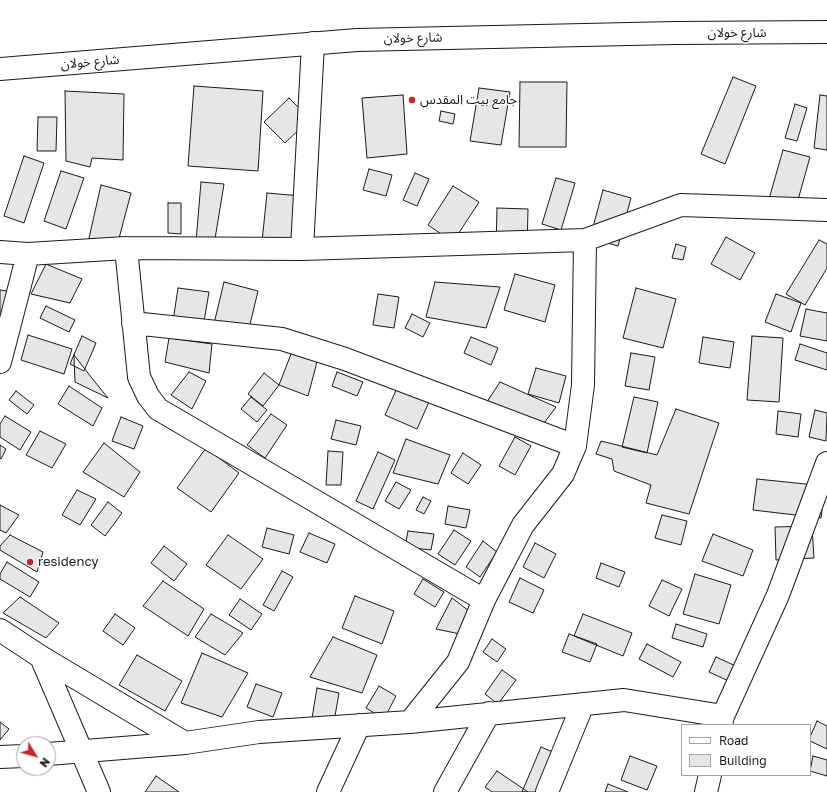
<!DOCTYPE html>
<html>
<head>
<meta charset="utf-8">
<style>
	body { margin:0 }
	#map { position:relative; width:827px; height:792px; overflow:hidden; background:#fff; font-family:"Golos Text",sans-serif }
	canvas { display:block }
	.legend { position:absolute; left:681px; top:724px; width:130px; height:52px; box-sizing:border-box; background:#fff; border:1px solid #a3a3a3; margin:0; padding:5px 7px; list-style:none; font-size:12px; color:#1a1a1a }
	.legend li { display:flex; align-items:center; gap:8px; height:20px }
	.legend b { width:20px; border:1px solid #a3a3a3 }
	.north { position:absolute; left:16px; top:736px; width:40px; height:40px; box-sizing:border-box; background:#fff; border:1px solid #a3a3a3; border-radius:50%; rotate:127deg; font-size:11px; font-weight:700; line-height:16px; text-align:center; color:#1a1a1a }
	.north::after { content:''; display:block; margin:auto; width:14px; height:18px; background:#c62828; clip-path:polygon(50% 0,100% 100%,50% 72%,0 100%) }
</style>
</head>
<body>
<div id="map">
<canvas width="827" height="792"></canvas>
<ul class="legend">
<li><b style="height:5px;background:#fff"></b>Road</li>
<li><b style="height:11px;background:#e6e6e6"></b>Building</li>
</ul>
<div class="north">N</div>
</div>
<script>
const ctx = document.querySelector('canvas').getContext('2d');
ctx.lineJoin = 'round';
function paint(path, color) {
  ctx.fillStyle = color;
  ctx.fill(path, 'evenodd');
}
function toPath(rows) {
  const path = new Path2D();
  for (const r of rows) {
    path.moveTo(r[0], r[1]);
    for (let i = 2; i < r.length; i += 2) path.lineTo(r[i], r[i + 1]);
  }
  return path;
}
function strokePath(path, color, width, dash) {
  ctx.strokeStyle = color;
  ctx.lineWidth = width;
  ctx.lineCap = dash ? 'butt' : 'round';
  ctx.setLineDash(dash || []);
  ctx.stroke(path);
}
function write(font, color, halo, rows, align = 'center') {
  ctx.font = font + ' "Golos Text","Noto Sans Arabic",sans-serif';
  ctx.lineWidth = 3;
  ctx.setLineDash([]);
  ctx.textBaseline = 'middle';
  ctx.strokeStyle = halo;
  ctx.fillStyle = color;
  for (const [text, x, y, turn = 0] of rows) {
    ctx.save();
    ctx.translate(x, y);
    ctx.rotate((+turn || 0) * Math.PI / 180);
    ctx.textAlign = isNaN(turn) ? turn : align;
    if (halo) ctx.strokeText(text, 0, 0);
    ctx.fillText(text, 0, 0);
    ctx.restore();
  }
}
const building = toPath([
	[733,77,756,86,725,164,701,154,733,77],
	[520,82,567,82,566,147,519,147,520,82],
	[194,86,263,91,258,171,188,166,194,86],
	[479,88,510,92,501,145,470,141,479,88],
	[65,91,124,94,123,160,92,158,90,167,66,161,65,91],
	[403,95,407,154,367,158,362,98,403,95],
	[820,95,827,96,827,150,814,148,820,95],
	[289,98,310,119,285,143,264,122,289,98],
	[795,104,807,108,797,141,785,138,795,104],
	[441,111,455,114,453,124,439,121,441,111],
	[38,117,57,117,56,151,37,151,38,117],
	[783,150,810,157,796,207,769,199,783,150],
	[24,156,44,163,24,223,4,216,24,156],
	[369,169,392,175,386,196,363,190,369,169],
	[61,171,84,178,66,229,44,221,61,171],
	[415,173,429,179,417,206,403,200,415,173],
	[556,178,575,183,561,230,542,224,556,178],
	[201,182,224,184,215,239,196,242,201,182],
	[101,185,131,193,117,246,87,247,101,185],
	[453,186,479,202,453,242,428,225,453,186],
	[603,190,631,198,618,246,590,238,603,190],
	[267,193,312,197,307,246,262,242,267,193],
	[168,203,181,203,181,234,168,233,168,203],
	[497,208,528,209,527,251,496,250,497,208],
	[726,237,755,253,740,280,711,264,726,237],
	[819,240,827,244,827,268,805,305,786,294,819,240],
	[676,244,686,247,683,260,672,258,676,244],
	[46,264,82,279,70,303,31,294,46,264],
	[515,274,555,285,545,322,504,310,515,274],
	[224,282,258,291,246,341,212,332,224,282],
	[435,282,500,287,486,328,426,317,435,282],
	[178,288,209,292,202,333,172,328,178,288],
	[636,288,676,299,663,348,623,338,636,288],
	[0,290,20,293,15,318,0,315,0,290],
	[378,294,399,297,394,328,373,325,378,294],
	[776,294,801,303,791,332,765,322,776,294],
	[46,306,75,320,69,332,40,318,46,306],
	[806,309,827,313,827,341,800,336,806,309],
	[412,314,430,323,423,337,405,328,412,314],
	[28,335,72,349,64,374,21,360,28,335],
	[82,336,96,343,84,371,70,364,82,336],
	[752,336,783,338,779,402,747,400,752,336],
	[471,337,498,348,491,365,464,353,471,337],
	[703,337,734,342,730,368,699,363,703,337],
	[169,338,212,344,209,373,165,362,169,338],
	[800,344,827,353,827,370,795,360,800,344],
	[293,349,317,362,308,396,279,385,293,349],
	[631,353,655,357,649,390,625,386,631,353],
	[74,355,91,377,108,398,75,382,74,355],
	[536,368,566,376,559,403,528,394,536,368],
	[189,372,206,381,192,409,171,395,189,372],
	[337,372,363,382,357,396,332,386,337,372],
	[264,373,279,385,263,406,248,394,264,373],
	[500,382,556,407,538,431,483,408,500,382],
	[69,386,102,408,93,426,58,404,69,386],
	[397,388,429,402,417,429,385,415,397,388],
	[16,391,34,405,27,414,9,400,16,391],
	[251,397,267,410,257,422,241,409,251,397],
	[634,397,658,402,647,453,622,447,634,397],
	[676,409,719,423,689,514,646,503,651,485,614,471,612,459,596,454,601,441,657,455,676,409],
	[815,410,827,413,826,441,809,437,815,410],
	[778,411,801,414,798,437,776,434,778,411],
	[271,414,287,425,265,458,247,445,271,414],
	[5,416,31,432,20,450,0,437,0,424,5,416],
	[121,417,143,426,134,449,112,441,121,417],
	[336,420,361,426,356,445,331,439,336,420],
	[40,431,66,444,52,468,26,455,40,431],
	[515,437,531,446,515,475,499,466,515,437],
	[406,439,450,455,438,484,393,473,406,439],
	[104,443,140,472,124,497,83,472,104,443],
	[0,445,6,449,1,459,0,458,0,445],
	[206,448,239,473,211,512,177,488,206,448],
	[328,451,343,452,341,485,326,485,328,451],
	[378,452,395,460,373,509,356,501,378,452],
	[463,453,481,465,468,484,451,473,463,453],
	[757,479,825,486,821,518,753,510,757,479],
	[396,482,411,490,399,509,385,501,396,482],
	[77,490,96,499,80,525,62,515,77,490],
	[423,497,431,501,424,514,416,510,423,497],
	[108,502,122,513,105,536,91,525,108,502],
	[0,505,19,515,6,533,0,530,0,505],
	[448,506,470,510,466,528,445,524,448,506],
	[662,515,687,521,681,545,655,538,662,515],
	[812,526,814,558,776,560,775,527,812,526],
	[267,528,294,535,289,554,262,547,267,528],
	[454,530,471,541,455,565,438,554,454,530],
	[408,531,434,534,431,550,405,547,408,531],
	[309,533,335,544,327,563,300,552,309,533],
	[713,534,753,550,743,576,702,561,713,534],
	[10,535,43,552,37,572,0,550,0,546,10,535],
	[228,535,263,559,241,589,206,565,228,535],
	[483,541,497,552,480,577,466,567,483,541],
	[535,543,556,554,544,578,523,567,535,543],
	[164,546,187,564,174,581,151,563,164,546],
	[7,562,39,582,30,597,0,579,0,574,7,562],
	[601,563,625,572,619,587,596,578,601,563],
	[282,571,293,577,274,611,263,605,282,571],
	[695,574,731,585,719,624,683,614,695,574],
	[520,578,544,590,533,613,509,602,520,578],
	[423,579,444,592,435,607,414,594,423,579],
	[662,580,682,589,669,616,649,606,662,580],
	[163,581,204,609,188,636,143,606,163,581],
	[355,596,394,611,382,644,342,628,355,596],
	[20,597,59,623,46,638,3,613,20,597],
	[452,598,469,611,460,634,436,629,452,598],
	[240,599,262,614,251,630,229,615,240,599],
	[115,614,135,628,123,645,103,631,115,614],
	[211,614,243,633,225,655,195,637,211,614],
	[583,614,632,633,623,656,574,636,583,614],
	[676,624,707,634,703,647,672,638,676,624],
	[569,634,597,644,590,662,562,652,569,634],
	[333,637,377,655,362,693,310,677,333,637],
	[492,639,506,649,497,662,483,652,492,639],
	[647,644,681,662,673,677,639,659,647,644],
	[202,653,248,673,222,717,181,703,202,653],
	[137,655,182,681,165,711,119,685,137,655],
	[716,657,751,673,744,688,709,672,716,657],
	[502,670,516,680,498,704,485,694,502,670],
	[256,684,282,693,273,717,247,707,256,684],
	[379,686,396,696,384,719,366,708,379,686],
	[317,688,339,693,334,722,312,718,317,688],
	[817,721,827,726,827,749,810,741,810,737,817,721],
	[0,722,9,729,0,740,0,722],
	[541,747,564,757,548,792,522,792,541,747],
	[630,756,657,766,647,790,621,780,630,756],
	[813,756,827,760,827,776,810,771,813,756],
	[497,771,528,792,492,792,485,787,497,771],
	[156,776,179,792,145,792,156,776],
	[608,784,628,792,605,792,608,784]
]);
const minor = toPath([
	[126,248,139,377,148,396,158,409,484,600],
	[302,249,585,240,681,205,827,210],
	[0,252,28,254,126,248,302,249,313,43],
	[133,323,282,339,345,359,575,446],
	[0,362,28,254],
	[0,630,41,657,185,743],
	[41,657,99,792],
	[410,722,458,662,484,600,523,525,563,474,575,446,583,385,585,240],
	[721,725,723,716,778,595,827,463],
	[48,754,185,743,259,732,410,722,624,700,723,716],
	[0,757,24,756],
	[328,792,359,725],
	[445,792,489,713],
	[547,792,583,704],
	[706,792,710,775]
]);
const major = toPath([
	[0,69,357,40,675,33,827,32]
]);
const markers = [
	[412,100,4,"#c62828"],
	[30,562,4,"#c62828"]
];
const streetNames = [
	["شارع خولان",737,33],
	["شارع خولان",413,38,-1],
	["شارع خولان",90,62,-5]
];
const poiNames = [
	["جامع بيت المقدس",420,100],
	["residency",38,562]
];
paint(building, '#e6e6e6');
strokePath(building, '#1a1a1a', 1);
strokePath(minor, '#1a1a1a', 24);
strokePath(major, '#1a1a1a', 24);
strokePath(minor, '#fff', 22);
strokePath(major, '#fff', 22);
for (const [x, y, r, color] of markers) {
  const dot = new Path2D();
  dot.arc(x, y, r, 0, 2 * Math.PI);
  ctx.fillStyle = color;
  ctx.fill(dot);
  strokePath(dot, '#fff', 1.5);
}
write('13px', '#1a1a1a', '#fff', streetNames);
write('13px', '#1a1a1a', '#fff', poiNames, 'left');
</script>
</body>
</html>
